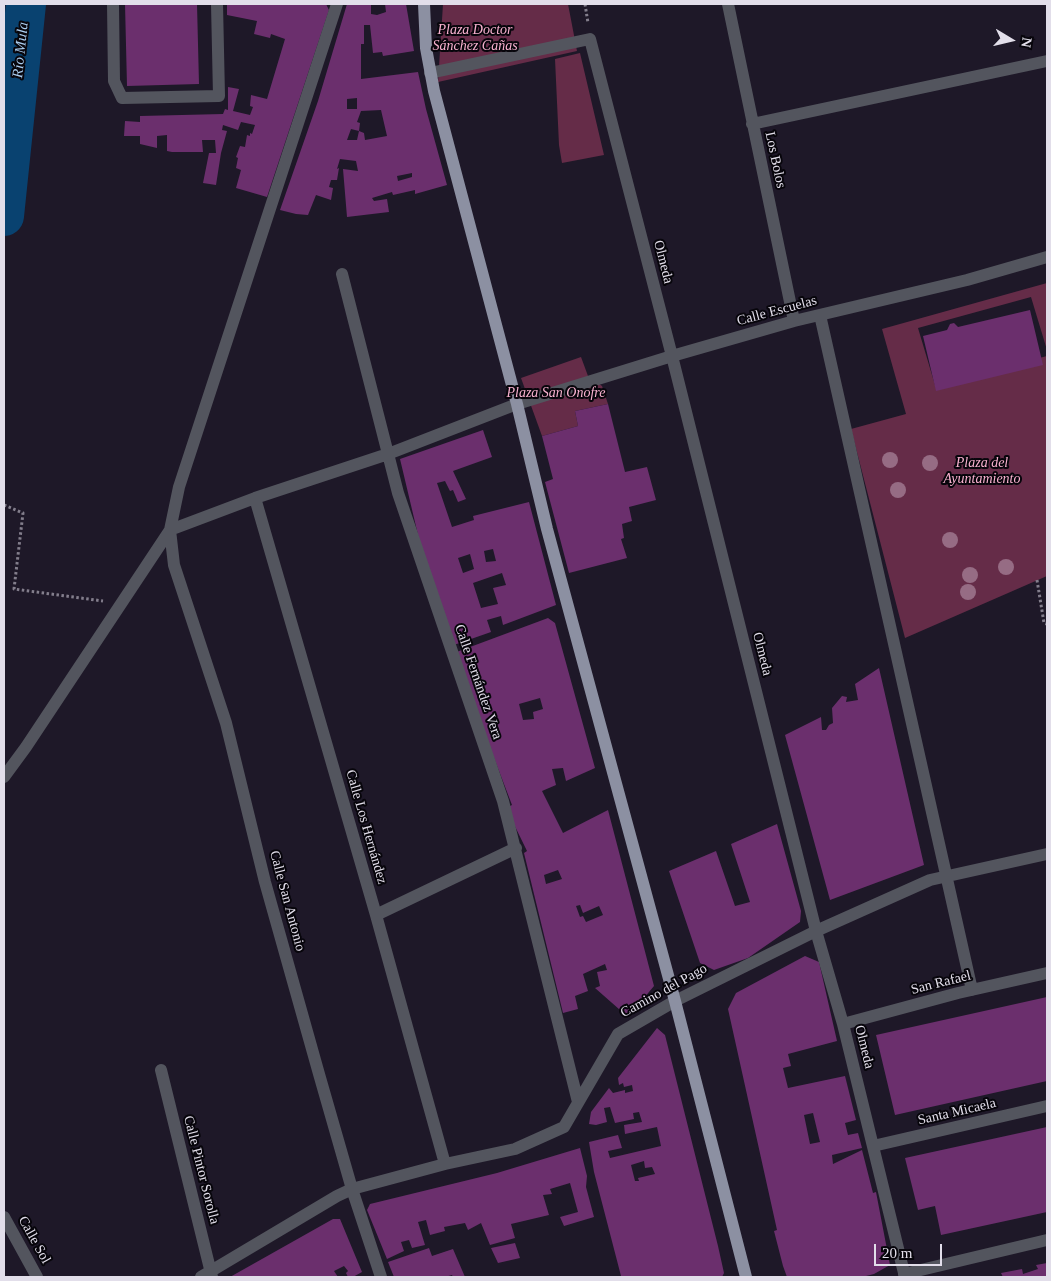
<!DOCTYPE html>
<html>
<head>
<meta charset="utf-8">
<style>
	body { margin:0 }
	#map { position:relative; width:1051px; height:1281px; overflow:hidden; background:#1e1828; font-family:"Times New Roman",serif }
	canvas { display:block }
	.frame { position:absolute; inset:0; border:5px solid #e2deea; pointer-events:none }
	.north { position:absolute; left:986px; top:15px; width:50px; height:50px; -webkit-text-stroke:4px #07050b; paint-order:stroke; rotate:99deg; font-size:14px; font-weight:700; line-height:20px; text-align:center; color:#e2deea }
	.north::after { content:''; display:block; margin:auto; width:18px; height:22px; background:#e2deea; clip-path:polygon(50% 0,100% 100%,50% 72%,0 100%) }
	.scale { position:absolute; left:874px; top:1244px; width:68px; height:22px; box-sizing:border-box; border:2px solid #e2deea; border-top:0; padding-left:6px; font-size:15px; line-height:18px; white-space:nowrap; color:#e2deea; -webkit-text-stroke:4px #07050b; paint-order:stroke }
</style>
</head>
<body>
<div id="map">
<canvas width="1051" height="1281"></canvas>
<div class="frame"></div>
<div class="north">N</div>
<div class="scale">20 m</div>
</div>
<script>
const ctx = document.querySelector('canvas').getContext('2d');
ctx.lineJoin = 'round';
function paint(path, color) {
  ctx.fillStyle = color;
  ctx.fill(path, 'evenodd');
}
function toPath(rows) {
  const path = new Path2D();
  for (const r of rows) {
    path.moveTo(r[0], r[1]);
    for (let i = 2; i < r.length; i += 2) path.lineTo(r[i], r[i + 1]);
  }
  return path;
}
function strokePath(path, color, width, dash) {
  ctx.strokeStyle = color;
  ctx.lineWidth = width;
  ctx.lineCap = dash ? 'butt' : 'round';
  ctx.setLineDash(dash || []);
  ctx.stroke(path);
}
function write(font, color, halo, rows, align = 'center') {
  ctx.font = font + ' "Times New Roman",serif';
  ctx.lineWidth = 4;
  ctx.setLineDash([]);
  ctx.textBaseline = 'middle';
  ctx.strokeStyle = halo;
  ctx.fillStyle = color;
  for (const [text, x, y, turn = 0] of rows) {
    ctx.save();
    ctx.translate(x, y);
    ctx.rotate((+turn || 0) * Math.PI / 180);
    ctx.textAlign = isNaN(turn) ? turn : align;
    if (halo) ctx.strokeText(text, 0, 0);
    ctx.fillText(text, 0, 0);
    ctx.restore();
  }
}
const green = toPath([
	[443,4,568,4,577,51,438,82],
	[580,53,604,155,562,163,559,145,555,59],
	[1047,283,1047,350,1031,297,918,328,935,385,1047,356,1047,576,905,638,851,429,906,414,882,329],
	[581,357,588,376,602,386,608,404,575,411,578,426,542,436,521,378]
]);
const river = toPath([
	[4,216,26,4]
]);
const building = toPath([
	[125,4,197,4,199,84,127,86],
	[227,4,326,4,329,10,267,197,236,188,241,170,236,168,238,158,236,157,240,146,245,147,247,135,250,136,250,133,252,134,255,125,241,122,238,130,223,125,222,130,227,131,221,153,216,185,203,183,209,153,216,153,215,140,202,140,203,152,172,152,167,151,167,135,157,136,157,148,140,144,140,136,124,136,125,121,140,122,140,116,223,114,225,109,228,110,228,87,239,89,233,111,250,115,253,107,250,106,251,95,267,99,285,39,271,34,270,38,254,34,257,21,227,15],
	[347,4,371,4,371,14,377,15,386,12,385,4,406,4,414,51,383,56,382,52,373,53,370,25,364,25,364,44,361,44,361,79,418,72,426,109,447,185,415,194,415,190,393,195,392,192,372,198,374,201,387,199,389,212,347,217,343,169,358,171,356,161,340,159,337,169,339,168,337,180,331,180,329,187,333,188,331,200,316,195,308,215,296,214,280,210,318,101],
	[357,98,357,109,347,109,347,99],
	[381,110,387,136,365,140,364,133,359,131,357,140,347,140,351,129,359,131,360,123,357,122,361,111],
	[412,173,412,177,398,181,397,176],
	[1030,310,1043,365,936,391,923,336,947,330,950,324,954,323,958,327],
	[608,404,625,472,647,467,656,500,629,507,632,521,622,524,624,538,621,539,627,558,569,573,545,482,553,479,542,436,578,426,575,411],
	[483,430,492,457,453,471,466,499,458,502,453,490,450,491,445,481,437,483,452,527,474,520,473,516,529,502,556,605,503,625,501,616,487,620,491,632,451,646,419,539,400,459],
	[493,549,496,561,486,562,484,551],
	[470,554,474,569,463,573,458,558],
	[502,573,506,585,493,588,498,604,481,608,473,583],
	[548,618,555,623,595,768,566,781,563,768,552,769,556,785,542,791,563,833,608,810,654,986,628,1017,595,988,600,986,597,972,607,970,605,964,583,974,588,991,575,996,578,1009,563,1013,524,853,527,851,506,808,512,805,454,653],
	[540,698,543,709,533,712,534,719,523,720,519,704],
	[558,870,562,879,546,884,544,875],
	[580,905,583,913,599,906,603,915,586,922,583,916,580,917,576,906],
	[879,668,924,865,830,900,785,735,821,717,822,730,826,730,829,725,833,723,832,708,842,696,847,697,846,702,858,700,855,684],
	[777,824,801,911,800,922,748,958,714,970,700,963,669,871,716,851,735,906,750,902,731,844],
	[805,956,819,962,837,1041,788,1054,791,1066,783,1068,788,1088,845,1076,856,1120,845,1123,848,1135,858,1133,862,1148,832,1155,833,1164,862,1150,873,1193,876,1192,890,1265,874,1274,862,1277,787,1277,783,1266,774,1231,777,1230,728,1009,736,993],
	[813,1113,820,1142,810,1144,804,1115],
	[1047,997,1047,1081,895,1115,876,1035],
	[657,1028,665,1035,718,1246,724,1273,722,1277,621,1277,621,1276,594,1172,589,1142,618,1135,622,1148,608,1151,610,1158,661,1146,657,1127,625,1134,624,1125,642,1122,639,1112,633,1113,634,1119,615,1123,610,1107,604,1108,607,1122,596,1125,589,1124,591,1112,609,1088,613,1093,625,1090,625,1093,633,1091,632,1085,624,1087,623,1083,619,1085,618,1078],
	[644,1161,645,1168,652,1167,655,1174,638,1178,639,1181,635,1181,631,1165],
	[1047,1127,1047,1212,941,1235,935,1206,918,1210,905,1158],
	[580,1148,587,1176,586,1187,594,1217,564,1226,560,1217,578,1212,570,1183,550,1189,552,1194,543,1195,549,1215,511,1224,515,1238,490,1245,481,1223,468,1230,465,1223,444,1227,445,1231,430,1235,426,1220,418,1222,425,1245,412,1248,409,1240,401,1242,404,1251,387,1259,367,1210,370,1204,497,1173],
	[333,1219,340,1219,362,1272,353,1277,348,1277,346,1273,348,1271,344,1266,334,1271,338,1277,230,1277],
	[515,1243,520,1258,498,1263,491,1248],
	[429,1248,432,1256,453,1249,465,1277,453,1277,452,1275,445,1277,394,1277,388,1262],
	[1047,1263,1047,1277,1003,1277,1001,1273,1022,1269,1023,1274,1038,1269,1036,1265]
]);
const path = toPath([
	[585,4,588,23],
	[4,505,23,513,14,589,103,601],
	[1037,580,1044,623,1047,624]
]);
const street = toPath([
	[113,4,114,81,122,98,219,96,217,4],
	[728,4,794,321],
	[430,73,590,39,672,356,816,931,843,1024,905,1277],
	[752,124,1047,61],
	[342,274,398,493,503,801,578,1102],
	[820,315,972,990],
	[255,498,376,915,445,1164],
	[170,530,255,498,388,454,517,404,672,356,794,321,967,280,1047,257],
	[170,530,174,565,226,723,265,882,319,1074,352,1189,381,1277],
	[4,777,26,747,170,530,179,487,337,4],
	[376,915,516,848],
	[843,1024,958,993,1047,973],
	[161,1070,212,1277],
	[873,1146,1047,1106],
	[4,1217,37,1277],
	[904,1274,1047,1240],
	[201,1277,337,1196,352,1189,445,1164,515,1149,564,1127,618,1034,675,1001,816,931,930,880,1047,854]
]);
const primary = toPath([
	[424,4,426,48,434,91,517,404,547,529,675,1001,746,1277]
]);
const trees = [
	[890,460],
	[930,463],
	[898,490],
	[950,540],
	[1006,567],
	[970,575],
	[968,592]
];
const parkNames = [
	["Plaza Doctor",475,30],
	["Sánchez Cañas",475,46],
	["Plaza San Onofre",556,393],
	["Plaza del",982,463],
	["Ayuntamiento",982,479]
];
const streetNames = [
	["Los Bolos",775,160,78],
	["Olmeda",663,262,76],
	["Calle Escuelas",777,311,-15],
	["Olmeda",762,654,76],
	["Calle Fernández Vera",478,682,71],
	["Calle Los Hernández",366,827,74],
	["Calle San Antonio",287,901,75],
	["San Rafael",941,983,-14],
	["Camino del Pago",664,991,-29],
	["Olmeda",864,1047,76],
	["Santa Micaela",957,1112,-13],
	["Calle Pintor Sorolla",201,1170,76],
	["Calle Sol",34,1240,61]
];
const waterNames = [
	["Río Mula",21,50,-84]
];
paint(green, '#652c48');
strokePath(river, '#094270', 40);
paint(building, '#6b2f6d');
strokePath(path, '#837e8c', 3, [2.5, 2.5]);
strokePath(street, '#53555e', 12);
strokePath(primary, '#8c90a2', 12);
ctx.fillStyle = '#966c84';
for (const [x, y] of trees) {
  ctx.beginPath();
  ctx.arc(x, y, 8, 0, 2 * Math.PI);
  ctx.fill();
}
write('italic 14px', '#f8b1cf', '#07050b', parkNames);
write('14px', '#e2deea', '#07050b', streetNames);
write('italic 15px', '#ace', '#07050b', waterNames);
</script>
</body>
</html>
